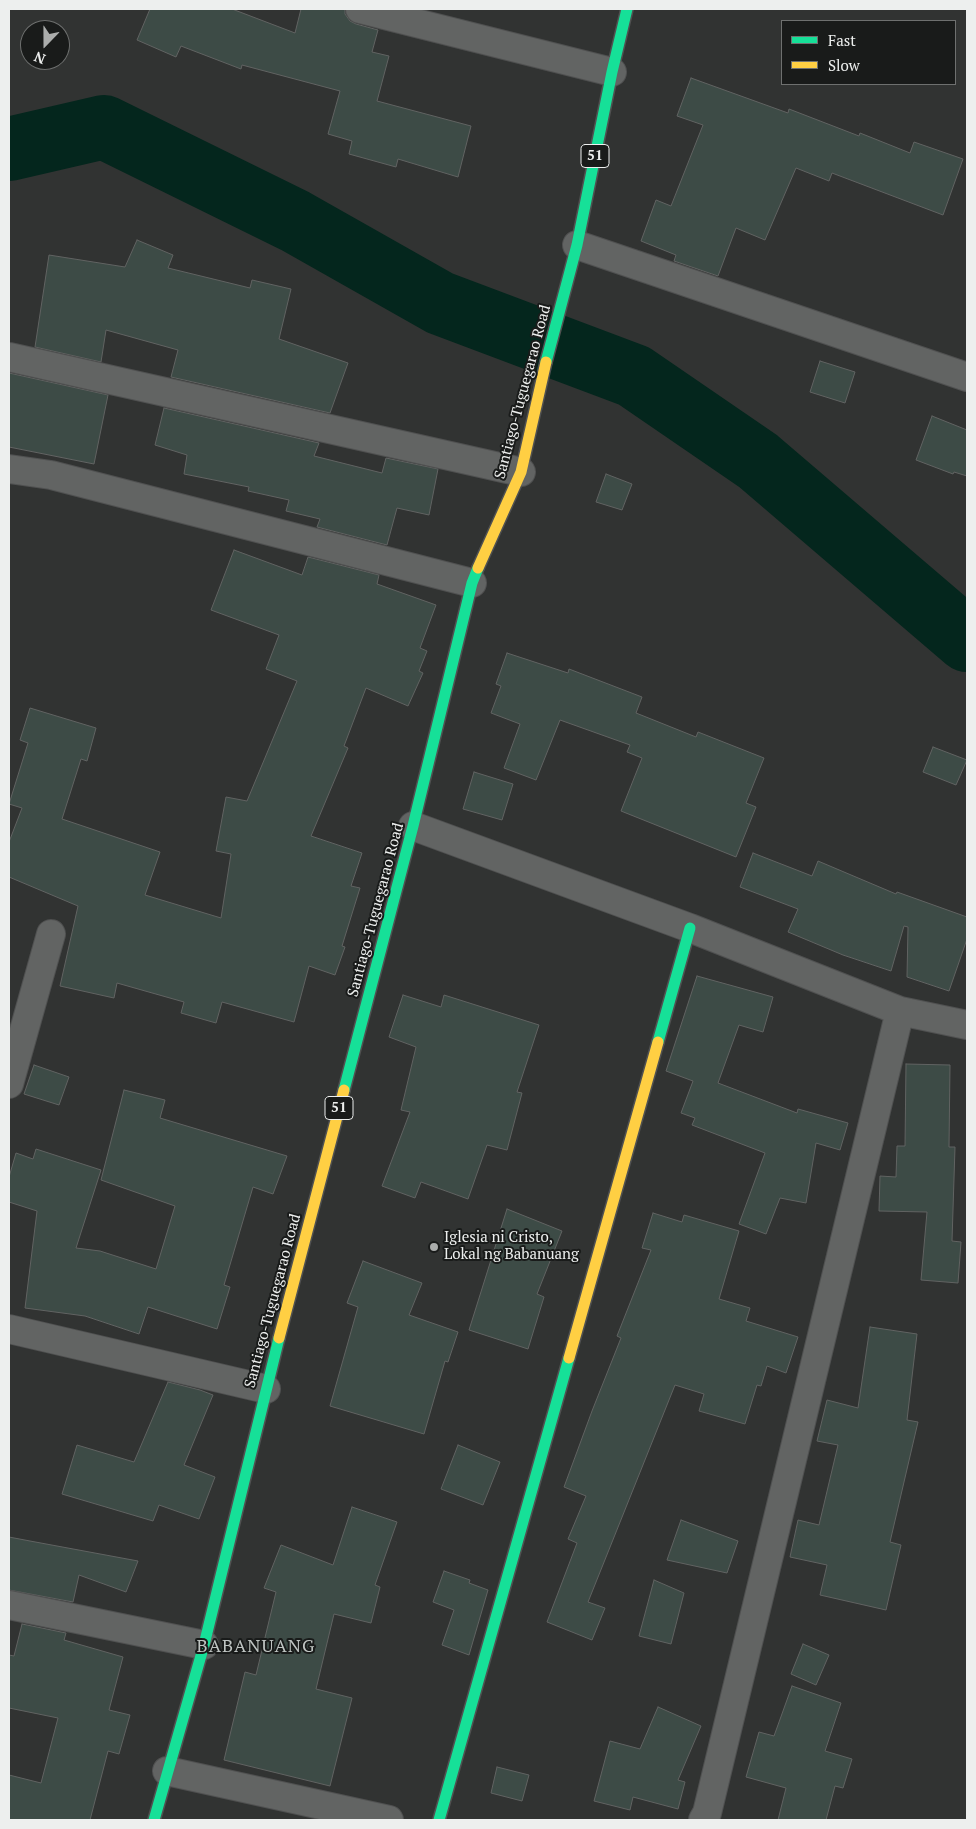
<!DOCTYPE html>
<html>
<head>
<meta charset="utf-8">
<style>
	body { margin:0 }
	#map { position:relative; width:976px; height:1829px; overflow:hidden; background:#313332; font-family:"PT Serif",serif }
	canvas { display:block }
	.frame { position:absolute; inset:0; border:10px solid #edefee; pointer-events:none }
	.legend { position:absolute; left:781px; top:20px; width:175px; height:65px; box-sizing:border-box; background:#191b1a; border:1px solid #6e706f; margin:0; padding:6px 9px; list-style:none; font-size:15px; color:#edefee }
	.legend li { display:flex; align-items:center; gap:10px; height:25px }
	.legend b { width:25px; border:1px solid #6e706f }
	.north { position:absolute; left:20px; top:20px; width:50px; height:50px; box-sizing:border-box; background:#191b1a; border:1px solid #6e706f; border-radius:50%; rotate:202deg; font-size:14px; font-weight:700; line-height:20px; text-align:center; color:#edefee }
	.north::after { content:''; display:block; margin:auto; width:18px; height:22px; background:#abadac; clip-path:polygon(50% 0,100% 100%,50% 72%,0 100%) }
</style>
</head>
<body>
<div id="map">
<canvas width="976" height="1829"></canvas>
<div class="frame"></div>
<ul class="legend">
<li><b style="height:6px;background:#16e098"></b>Fast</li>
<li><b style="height:6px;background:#ffcf43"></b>Slow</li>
</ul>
<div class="north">N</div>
</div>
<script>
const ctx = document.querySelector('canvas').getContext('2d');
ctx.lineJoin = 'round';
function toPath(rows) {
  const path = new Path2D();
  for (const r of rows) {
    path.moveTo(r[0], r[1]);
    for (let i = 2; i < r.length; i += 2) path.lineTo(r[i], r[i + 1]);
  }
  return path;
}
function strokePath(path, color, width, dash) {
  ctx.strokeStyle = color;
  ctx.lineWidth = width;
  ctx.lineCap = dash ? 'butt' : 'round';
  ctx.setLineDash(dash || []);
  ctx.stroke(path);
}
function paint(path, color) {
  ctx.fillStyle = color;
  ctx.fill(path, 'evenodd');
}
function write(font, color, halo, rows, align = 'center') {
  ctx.font = font + ' "PT Serif",serif';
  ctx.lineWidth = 4;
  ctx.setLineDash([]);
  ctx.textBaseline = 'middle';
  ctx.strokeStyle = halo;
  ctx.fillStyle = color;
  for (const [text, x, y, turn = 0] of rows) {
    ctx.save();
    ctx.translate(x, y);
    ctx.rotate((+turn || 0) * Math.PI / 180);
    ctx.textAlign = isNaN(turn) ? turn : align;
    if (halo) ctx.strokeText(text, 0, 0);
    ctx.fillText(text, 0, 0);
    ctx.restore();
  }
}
const river = toPath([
	[9,149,104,127,295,221,440,303,634,376,758,461,967,640]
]);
const building = toPath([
	[150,9,232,9,295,33,301,9,345,9,345,14,350,21,356,24,378,30,372,52,389,56,377,101,471,126,458,177,398,159,396,167,349,154,352,141,328,134,340,91,242,65,241,69,181,46,176,57,137,40,150,9],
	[691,78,788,113,789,109,859,136,860,133,910,153,914,142,963,159,943,215,832,173,829,181,796,168,765,240,736,228,718,276,674,261,676,255,641,241,656,200,671,206,703,125,677,116,691,78],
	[137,240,173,255,168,268,250,288,252,280,291,289,279,339,348,363,330,413,171,377,178,350,106,330,101,362,35,347,49,255,125,267,137,240],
	[820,361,855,372,845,403,810,392,820,361],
	[9,373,108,395,94,464,9,447,9,373],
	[164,408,319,443,314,456,382,473,386,458,438,469,429,515,397,508,387,545,317,527,320,519,286,511,289,500,248,491,249,487,184,474,187,455,155,445,164,408],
	[932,416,967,430,967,476,954,472,953,474,916,460,932,416],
	[606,474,632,484,622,510,596,502,606,474],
	[234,550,302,575,308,557,379,575,377,584,436,605,420,648,427,651,419,671,423,673,408,706,366,688,344,746,348,748,311,836,362,853,351,886,360,888,342,946,345,947,335,975,309,966,294,1022,222,1002,216,1023,181,1013,184,1002,117,983,114,998,60,986,78,906,9,877,9,842,22,808,9,804,28,743,20,740,30,708,96,728,87,761,81,759,62,819,160,852,145,895,221,918,231,854,216,851,226,797,247,801,297,681,266,669,279,635,211,610,234,550],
	[507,653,568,673,569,669,642,697,636,713,696,737,698,732,764,758,746,803,756,807,736,857,621,811,642,758,627,752,630,745,560,720,536,780,504,768,520,724,491,713,501,686,496,684,507,653],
	[933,747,967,760,956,785,923,772,933,747],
	[474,772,513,784,502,820,463,809,474,772],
	[753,853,812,876,818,861,896,894,897,892,967,917,967,939,949,991,907,977,908,927,904,926,891,971,843,955,788,932,798,909,740,887,753,853],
	[697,976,773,997,763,1032,739,1025,718,1083,797,1113,798,1109,848,1123,840,1150,816,1143,806,1203,780,1198,766,1234,739,1224,765,1153,692,1125,695,1118,681,1113,693,1081,666,1071,697,976],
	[403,995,441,1007,444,995,539,1025,517,1092,522,1093,507,1150,487,1145,468,1199,421,1182,415,1198,382,1186,410,1112,401,1110,416,1047,389,1037,403,995],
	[906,1064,950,1065,949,1147,955,1147,952,1241,961,1242,958,1283,921,1280,927,1212,879,1211,880,1176,896,1177,897,1146,905,1146,906,1064],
	[34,1065,69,1077,59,1105,24,1094,34,1065],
	[124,1090,165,1100,160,1118,287,1156,273,1194,253,1187,224,1285,230,1287,217,1329,148,1307,139,1334,85,1316,25,1308,37,1211,9,1202,9,1177,16,1153,33,1159,36,1149,101,1170,76,1248,100,1251,156,1269,175,1206,101,1180,124,1090],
	[507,1209,562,1231,537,1294,544,1297,528,1349,469,1330,507,1209],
	[653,1213,682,1222,684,1215,739,1231,719,1299,750,1308,746,1321,798,1337,786,1373,767,1366,761,1386,757,1385,745,1424,699,1411,704,1394,675,1385,588,1602,605,1608,592,1640,547,1622,577,1543,568,1539,586,1496,564,1487,592,1411,621,1338,617,1336,651,1250,642,1248,653,1213],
	[363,1261,422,1283,409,1315,458,1332,448,1362,445,1361,424,1434,330,1406,358,1307,347,1303,363,1261],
	[870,1327,917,1334,907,1420,918,1422,890,1542,901,1545,886,1610,820,1595,827,1565,790,1557,798,1520,819,1525,838,1445,817,1441,827,1400,858,1408,870,1327],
	[168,1382,200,1390,213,1395,184,1465,215,1477,199,1519,159,1505,153,1521,62,1494,77,1445,134,1462,168,1382],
	[458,1445,500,1462,483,1505,441,1489,458,1445],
	[352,1507,397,1522,375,1585,380,1587,371,1623,334,1614,316,1689,352,1698,330,1786,224,1760,245,1672,256,1675,276,1592,264,1588,281,1545,333,1565,352,1507],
	[681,1520,738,1541,727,1573,667,1560,681,1520],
	[9,1537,30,1541,138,1561,126,1592,79,1575,73,1602,9,1590,9,1537],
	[444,1571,470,1580,469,1583,488,1590,469,1655,442,1645,454,1610,433,1602,444,1571],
	[654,1580,684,1593,671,1644,639,1636,654,1580],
	[22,1624,66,1633,64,1640,123,1657,109,1710,130,1715,119,1754,108,1751,90,1820,9,1820,9,1775,41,1783,58,1718,9,1708,9,1655,14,1656,22,1624],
	[803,1644,829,1655,816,1685,791,1674,803,1644],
	[792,1686,841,1703,825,1751,852,1759,843,1788,835,1786,826,1820,778,1820,786,1788,746,1777,759,1732,774,1736,792,1686],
	[658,1707,701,1726,678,1780,685,1782,678,1809,633,1797,630,1810,594,1801,610,1741,640,1749,658,1707],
	[497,1767,529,1775,522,1801,491,1793,497,1767]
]);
const street = toPath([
	[360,9,612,72],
	[577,245,967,377],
	[9,357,521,472],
	[9,469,51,475,472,583],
	[413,826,690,928,900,1011,967,1025],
	[9,1084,51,934],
	[9,1329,266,1389],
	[9,1605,204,1645],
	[167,1771,389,1820],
	[703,1820,707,1813,900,1011]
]);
const fast = toPath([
	[546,362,577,245,612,72,627,9],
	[658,1042,690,928],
	[344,1090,413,826,472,583,478,568],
	[154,1820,204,1645,279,1338],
	[439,1820,569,1358]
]);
const slow = toPath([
	[478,568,521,472,546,362],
	[279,1338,344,1090],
	[569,1358,658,1042]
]);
const markers = [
	[434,1247,5,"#abadac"]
];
const shields = [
	[595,156,28],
	[339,1108,28]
];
const shieldNames = [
	["51",595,156],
	["51",339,1108]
];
const streetNames = [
	["Santiago-Tuguegarao Road",523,392,-75],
	["Santiago-Tuguegarao Road",376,910,-75],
	["Santiago-Tuguegarao Road",273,1301,-75]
];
const poiNames = [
	["Iglesia ni Cristo,",444,1238],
	["Lokal ng Babanuang",444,1255]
];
const quarterNames = [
	["BABANUANG",256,1647]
];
strokePath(river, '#04261d', 64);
paint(building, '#3d4b46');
strokePath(building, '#616362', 1);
strokePath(street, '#505151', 30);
strokePath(fast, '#505151', 14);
strokePath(slow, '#505151', 14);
strokePath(street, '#626463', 28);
strokePath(fast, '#16e098', 11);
strokePath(slow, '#ffcf43', 11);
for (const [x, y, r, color] of markers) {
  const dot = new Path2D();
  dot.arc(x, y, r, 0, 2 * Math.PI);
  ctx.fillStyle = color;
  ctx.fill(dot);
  strokePath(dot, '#191b1a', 2);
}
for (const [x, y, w] of shields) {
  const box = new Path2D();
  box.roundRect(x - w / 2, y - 11.5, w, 23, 4);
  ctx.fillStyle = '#191b1a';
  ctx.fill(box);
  strokePath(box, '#edefee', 1);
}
write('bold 14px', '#edefee', null, shieldNames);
write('15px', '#edefee', '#191b1a', streetNames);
write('15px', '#edefee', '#191b1a', poiNames, 'left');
ctx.letterSpacing = '1px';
write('18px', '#bfc4c2', '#191b1a', quarterNames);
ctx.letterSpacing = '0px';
</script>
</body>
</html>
